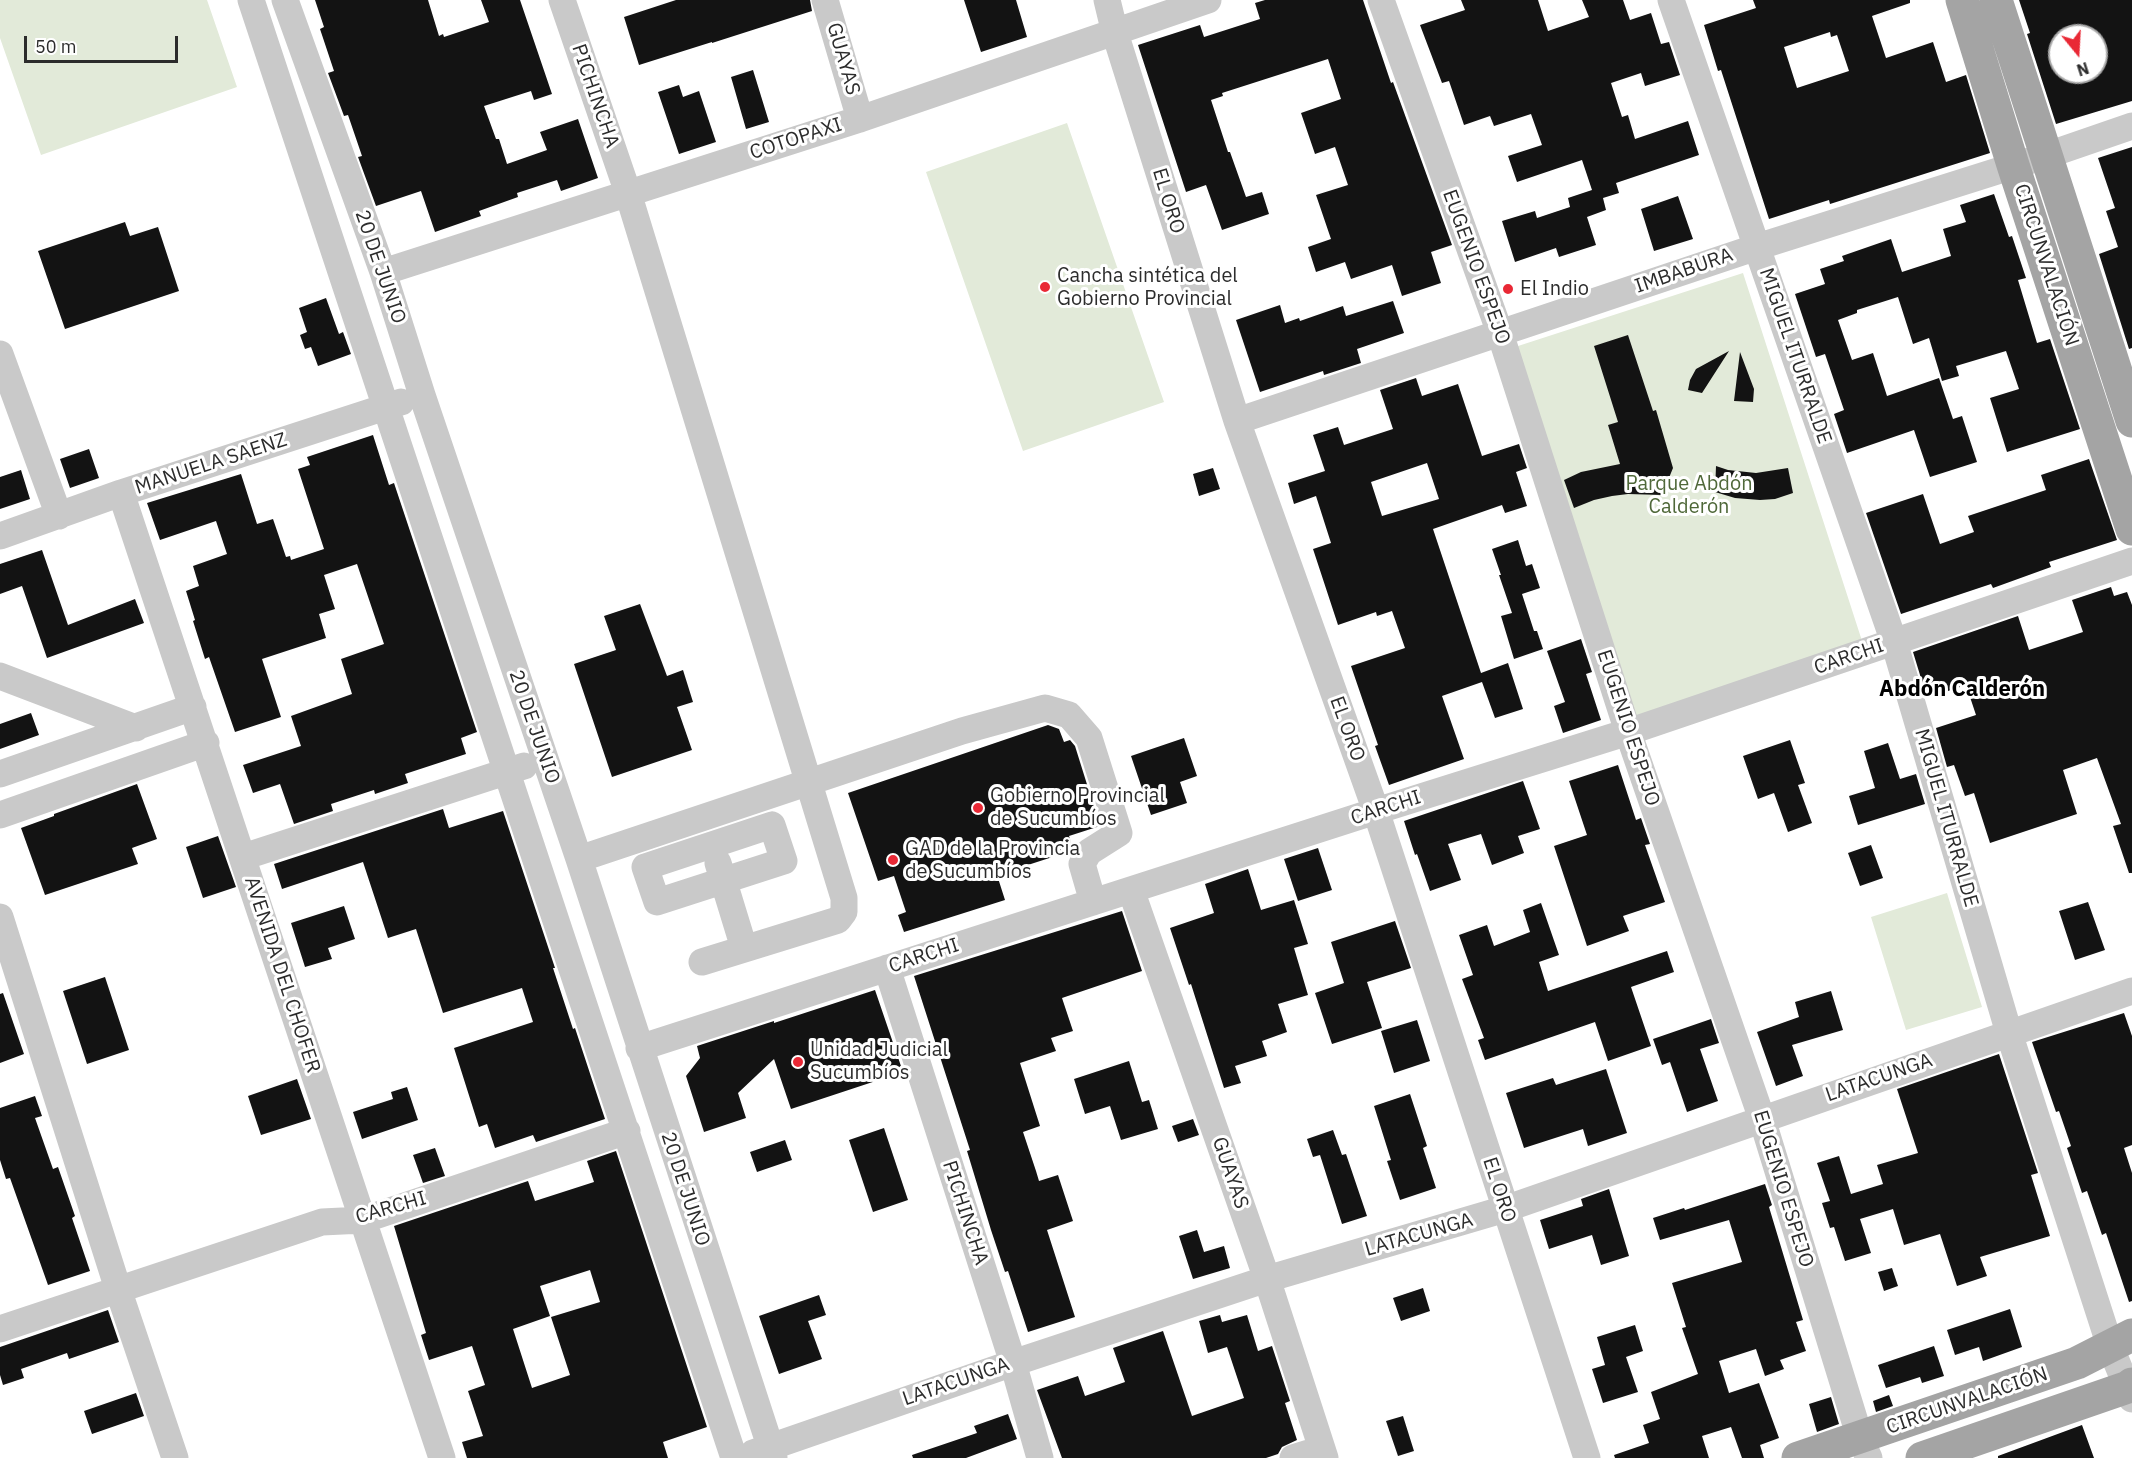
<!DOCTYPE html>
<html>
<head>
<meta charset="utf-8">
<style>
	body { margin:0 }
	#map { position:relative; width:2132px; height:1458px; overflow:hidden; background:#fff; font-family:"IBM Plex Sans",sans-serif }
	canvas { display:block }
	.north { position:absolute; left:2048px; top:24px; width:60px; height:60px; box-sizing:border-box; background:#fff; border:2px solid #ababab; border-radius:50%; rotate:162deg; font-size:16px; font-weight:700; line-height:24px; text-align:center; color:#2c2c2c }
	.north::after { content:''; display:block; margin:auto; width:21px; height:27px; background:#e92835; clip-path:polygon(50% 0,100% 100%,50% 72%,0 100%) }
	.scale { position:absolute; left:24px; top:36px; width:154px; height:27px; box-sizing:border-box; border:3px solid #2c2c2c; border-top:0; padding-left:8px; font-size:18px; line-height:21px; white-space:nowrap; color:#2c2c2c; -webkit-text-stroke:4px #fff; paint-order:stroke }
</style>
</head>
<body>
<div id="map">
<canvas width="2132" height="1458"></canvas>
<div class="north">N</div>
<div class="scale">50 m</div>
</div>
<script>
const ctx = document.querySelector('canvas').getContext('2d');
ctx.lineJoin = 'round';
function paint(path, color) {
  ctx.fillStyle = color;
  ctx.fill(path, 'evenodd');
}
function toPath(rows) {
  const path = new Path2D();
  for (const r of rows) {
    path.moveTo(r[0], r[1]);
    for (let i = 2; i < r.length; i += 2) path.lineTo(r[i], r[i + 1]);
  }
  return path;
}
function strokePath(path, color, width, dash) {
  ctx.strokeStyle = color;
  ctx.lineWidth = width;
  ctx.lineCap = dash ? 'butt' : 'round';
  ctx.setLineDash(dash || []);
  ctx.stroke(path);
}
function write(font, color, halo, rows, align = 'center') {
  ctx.font = font + ' "IBM Plex Sans",sans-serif';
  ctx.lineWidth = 6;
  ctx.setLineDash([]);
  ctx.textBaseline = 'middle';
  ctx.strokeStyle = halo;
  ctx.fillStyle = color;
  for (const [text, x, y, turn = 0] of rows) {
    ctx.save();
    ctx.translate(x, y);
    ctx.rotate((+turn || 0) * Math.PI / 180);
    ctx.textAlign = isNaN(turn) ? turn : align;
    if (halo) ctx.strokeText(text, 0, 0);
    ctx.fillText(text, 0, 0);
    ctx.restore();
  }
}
const green = toPath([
	[0,0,207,0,237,87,41,155,0,38],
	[1067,123,1164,402,1023,451,926,172],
	[1743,273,1863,644,1636,717,1515,347],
	[1947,893,1982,1007,1906,1030,1871,917]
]);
const building = toPath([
	[315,0,428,0,439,36,443,34,444,37,489,22,481,0,520,0,552,94,534,100,531,91,484,106,496,139,499,139,507,164,547,150,540,132,578,119,598,178,561,191,557,180,517,193,518,197,479,211,481,216,435,232,421,191,376,206,358,157,362,156,348,115,344,116,328,73,334,71,320,29,324,27],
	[676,0,810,0,812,11,712,43,712,42,639,65,624,17],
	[964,0,1016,0,1027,37,981,52],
	[1265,0,1363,0,1391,83,1393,82,1452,245,1431,252,1441,283,1402,296,1392,265,1351,279,1345,262,1316,272,1308,247,1331,239,1316,195,1348,185,1335,147,1315,154,1301,113,1341,99,1328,59,1222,93,1223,96,1211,100,1228,152,1230,152,1246,197,1262,192,1269,214,1222,230,1206,185,1186,192,1138,45,1200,25,1204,37,1260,19,1255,3],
	[1461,0,1538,0,1548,31,1589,17,1582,0,1623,0,1630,20,1651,13,1661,44,1669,42,1680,75,1645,86,1641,73,1611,83,1622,117,1628,115,1635,139,1688,121,1699,155,1616,183,1619,193,1603,198,1606,210,1587,217,1596,245,1559,257,1556,248,1515,262,1502,221,1535,211,1537,218,1570,207,1568,198,1592,190,1582,160,1517,182,1508,156,1542,145,1531,114,1494,126,1490,116,1464,125,1449,81,1442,83,1420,25,1465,10],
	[1753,0,1910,0,1910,3,1872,16,1886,58,1933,42,1946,82,1966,75,1990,153,1830,204,1829,200,1769,219,1721,70,1718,71,1704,25,1756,8],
	[1830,32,1831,37,1837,35,1849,71,1797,88,1784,47],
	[2019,0,2132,0,2132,101,2056,124,2027,34,2030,33],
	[2060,36,2096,36,2096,72,2060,72],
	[753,70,769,122,746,129,731,77],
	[679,85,683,97,699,91,716,142,679,154,658,92],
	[2132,147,2132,348,2129,349,2099,254,2118,247,2106,211,2115,208,2098,158],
	[1994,194,2009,237,2012,236,2026,278,2018,280,2037,343,2050,339,2080,429,2007,452,1990,398,2019,389,2006,351,1956,366,1959,376,1942,381,1929,338,1913,344,1898,297,1857,310,1857,313,1838,320,1852,360,1873,353,1887,396,1939,378,1953,419,1962,416,1977,462,1930,477,1914,430,1847,453,1834,414,1844,410,1825,354,1816,357,1795,294,1825,284,1820,269,1844,261,1842,256,1891,239,1902,272,1951,256,1943,229,1966,222,1960,205],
	[1678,196,1693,239,1654,251,1641,209],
	[125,222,130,236,158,227,179,291,65,329,38,251],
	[326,298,339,334,343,332,351,354,318,366,311,347,305,349,300,335,307,332,299,308],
	[1393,301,1404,333,1357,349,1361,363,1324,375,1323,371,1260,392,1236,320,1280,305,1285,323,1299,318,1300,321,1343,306,1346,316],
	[1628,335,1653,411,1656,410,1673,468,1662,495,1628,494,1612,496,1594,500,1574,508,1564,480,1581,472,1620,464,1608,425,1618,422,1594,346],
	[1729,351,1702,393,1688,390,1690,380,1696,369],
	[1740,352,1754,389,1753,402,1734,401],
	[1416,378,1422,396,1458,384,1482,456,1519,444,1527,468,1516,472,1527,506,1505,513,1502,505,1433,529,1481,673,1508,663,1523,709,1495,718,1482,682,1442,696,1464,759,1389,785,1375,746,1378,745,1351,666,1405,648,1392,611,1377,616,1376,612,1338,625,1313,549,1331,543,1316,496,1294,504,1288,483,1325,471,1313,435,1338,427,1344,445,1393,429,1380,390],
	[1427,463,1439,499,1382,516,1371,482],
	[373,435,389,485,394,483,477,732,461,738,466,754,405,774,408,783,375,794,374,790,331,804,333,811,294,824,280,784,253,793,243,765,301,746,291,716,352,694,341,659,384,644,357,564,324,575,335,609,319,614,326,638,262,659,281,717,235,732,209,657,205,659,193,621,195,620,186,591,199,586,193,566,227,554,216,521,160,540,147,503,241,474,257,524,273,519,286,557,290,556,291,560,324,549,298,469,310,465,307,457],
	[89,449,99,478,70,488,60,459],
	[2089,459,2117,540,2049,562,2051,567,1993,588,1991,584,1901,614,1866,513,1923,494,1940,544,1974,532,1968,516,2046,490,2041,475],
	[1716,466,1728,470,1756,473,1788,468,1793,493,1775,499,1760,500,1735,498,1715,492],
	[1213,468,1220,489,1199,496,1193,474],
	[21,470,30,499,0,509,0,477],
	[1518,540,1526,566,1532,564,1540,588,1522,594,1534,631,1537,631,1543,649,1514,659,1501,616,1512,613,1499,575,1501,575,1492,549],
	[42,550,68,625,135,599,144,623,47,658,22,586,0,594,0,564],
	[2111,587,2114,596,2127,592,2132,605,2132,873,2129,873,2113,826,2121,824,2097,758,2063,770,2077,814,1990,843,1974,793,1965,796,1954,765,1947,767,1936,728,1976,715,1966,685,1927,698,1913,652,2018,616,2029,650,2083,632,2072,600],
	[640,604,667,676,683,670,693,702,677,707,692,750,612,777,574,664,616,650,604,616],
	[1581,639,1592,672,1586,674,1601,720,1563,733,1554,706,1565,702,1547,651],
	[31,713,39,735,0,749,0,724],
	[1048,725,1059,729,1064,742,1070,740,1075,746,1100,826,1069,836,1073,848,1071,851,997,875,1005,900,904,932,898,915,906,912,894,876,878,881,848,793],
	[1184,738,1197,776,1180,782,1187,803,1151,815,1131,756],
	[1790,740,1805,783,1798,785,1812,823,1788,832,1774,793,1758,799,1743,756],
	[1888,743,1900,779,1916,774,1925,804,1858,825,1849,796,1875,788,1864,751],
	[1618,765,1636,820,1641,818,1650,844,1645,845,1665,902,1623,916,1629,931,1587,946,1554,846,1587,835,1569,781],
	[1523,781,1540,829,1518,836,1524,853,1492,865,1481,834,1448,844,1461,880,1430,891,1417,854,1415,855,1404,821],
	[137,784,157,839,132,848,138,864,45,895,21,828,54,816,54,814],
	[443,809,449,828,503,811,555,968,553,968,573,1029,575,1028,605,1119,536,1142,533,1135,495,1148,487,1124,479,1127,454,1048,533,1022,522,988,443,1013,416,929,388,938,363,862,282,889,274,864],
	[218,836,236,887,203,898,186,847],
	[1871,845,1883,878,1860,886,1848,853],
	[1318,848,1332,890,1298,901,1284,859],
	[1248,869,1261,910,1294,900,1308,944,1294,948,1308,995,1278,1004,1287,1032,1262,1041,1267,1056,1235,1066,1241,1083,1224,1088,1191,984,1189,985,1170,928,1214,913,1205,884],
	[2088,902,2105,950,2075,960,2059,911],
	[1541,903,1559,955,1539,962,1548,991,1667,951,1674,972,1631,987,1651,1046,1608,1061,1595,1022,1485,1060,1478,1040,1484,1038,1462,979,1473,975,1459,935,1487,925,1494,946,1530,932,1523,910],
	[344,906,355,939,328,948,332,959,305,967,291,923],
	[1122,911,1142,971,1062,998,1073,1031,1051,1038,1056,1051,1020,1063,1040,1126,1023,1132,1036,1171,1039,1181,1058,1175,1073,1221,1047,1230,1075,1317,1028,1332,1008,1271,1005,1272,991,1230,967,1151,970,1150,914,976],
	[1395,921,1411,968,1367,982,1382,1028,1332,1044,1315,993,1344,983,1331,942],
	[105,977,129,1050,87,1064,63,991],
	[875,990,903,1072,791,1109,774,1059,738,1093,746,1118,704,1132,686,1076,700,1058,697,1046,774,1021,774,1023],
	[1831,991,1843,1030,1792,1045,1803,1076,1776,1086,1757,1032,1799,1017,1795,1002],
	[3,993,24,1054,0,1063,0,994],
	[2124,1013,2132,1036,2132,1145,2124,1148,2132,1173,2132,1301,2129,1302,2106,1233,2102,1235,2087,1191,2082,1193,2067,1148,2071,1146,2059,1111,2056,1112,2032,1042],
	[1711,1019,1719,1043,1700,1049,1718,1101,1687,1112,1670,1062,1662,1065,1653,1039],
	[1417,1020,1430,1061,1394,1073,1381,1031],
	[1999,1054,2038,1173,2031,1175,2050,1236,1980,1257,1987,1276,1957,1286,1940,1234,1904,1245,1893,1209,1860,1219,1871,1253,1845,1261,1834,1227,1830,1228,1822,1203,1830,1201,1817,1163,1839,1156,1851,1194,1883,1184,1877,1165,1918,1153,1897,1089],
	[1129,1061,1142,1102,1149,1100,1158,1129,1121,1140,1110,1106,1085,1114,1074,1079],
	[1606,1069,1627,1133,1588,1146,1583,1129,1524,1148,1506,1093,1553,1078,1556,1085],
	[297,1079,311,1119,261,1135,248,1096],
	[407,1087,418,1120,362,1139,353,1112,393,1099,391,1092],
	[1410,1094,1427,1146,1423,1148,1436,1188,1400,1200,1387,1161,1391,1160,1374,1106],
	[35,1096,42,1116,35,1118,53,1169,58,1167,75,1216,72,1218,90,1271,48,1285,10,1178,6,1179,0,1160,0,1108],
	[1193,1119,1199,1135,1178,1142,1172,1126],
	[884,1128,908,1200,873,1212,849,1140],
	[1333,1130,1342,1155,1346,1154,1367,1216,1342,1224,1320,1155,1313,1157,1307,1139],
	[785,1140,792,1160,757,1172,750,1152],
	[435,1148,445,1176,423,1183,413,1155],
	[616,1151,707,1427,663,1442,668,1458,467,1458,462,1442,483,1436,468,1391,485,1385,472,1346,429,1360,421,1335,426,1333,394,1226,528,1181,535,1201,594,1182,587,1161],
	[590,1270,600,1302,551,1317,570,1375,532,1388,513,1329,550,1316,540,1286],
	[1765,1184,1772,1205,1769,1207,1803,1320,1796,1322,1806,1351,1780,1360,1784,1369,1765,1376,1756,1349,1719,1361,1729,1393,1759,1383,1779,1438,1760,1445,1764,1458,1742,1458,1731,1427,1702,1436,1709,1458,1615,1458,1614,1455,1649,1443,1643,1425,1660,1419,1651,1392,1698,1374,1682,1328,1686,1327,1672,1283,1742,1262,1729,1220,1660,1240,1653,1218,1684,1208,1685,1210],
	[1609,1189,1629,1256,1601,1265,1592,1235,1549,1249,1540,1220,1583,1206,1581,1199],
	[1197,1230,1204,1252,1224,1246,1230,1268,1193,1279,1179,1236],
	[1892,1268,1898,1286,1884,1291,1878,1272],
	[1423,1288,1430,1311,1401,1321,1393,1298],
	[819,1295,826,1315,808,1321,822,1359,779,1374,759,1316],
	[2010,1309,2022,1347,1983,1361,1979,1347,1955,1355,1947,1330],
	[108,1310,119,1342,69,1359,67,1353,21,1369,24,1378,3,1385,0,1375,0,1347],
	[1220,1315,1222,1322,1247,1315,1258,1351,1272,1346,1290,1401,1285,1403,1297,1440,1282,1447,1278,1454,1266,1458,1062,1458,1037,1390,1078,1376,1085,1396,1125,1382,1113,1348,1163,1331,1192,1416,1244,1398,1227,1347,1208,1353,1199,1321],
	[1635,1325,1643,1351,1626,1357,1638,1392,1603,1403,1592,1369,1605,1365,1597,1337],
	[1934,1346,1944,1376,1922,1383,1920,1377,1886,1388,1878,1365],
	[136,1393,144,1416,92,1434,84,1411],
	[1889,1395,1893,1406,1876,1412,1873,1401],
	[1831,1397,1839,1424,1817,1432,1809,1404],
	[1008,1414,1017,1439,966,1458,913,1458,912,1455,977,1433,974,1426],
	[1403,1416,1414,1451,1398,1456,1386,1421],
	[2082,1425,2094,1458,1998,1458,1998,1456]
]);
const minor = toPath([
	[251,0,734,1458],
	[285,0,383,272,422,395,579,859,774,1458],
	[562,0,628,193,844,898,844,912,838,920,702,962],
	[825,0,860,119],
	[1107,0,1115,33,1237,421,1376,811,1587,1458],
	[1381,0,1500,333,1628,732,1762,1119,1860,1438,1869,1458],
	[1671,0,1894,642,2009,1033,2110,1346,2132,1399],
	[383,272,860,119,1208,0],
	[0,354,59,516],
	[1237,421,1757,247,2045,156,2132,126],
	[121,493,442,1458],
	[0,536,121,493,401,402],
	[0,676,136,728],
	[0,774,193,707],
	[0,815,206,743],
	[772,825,784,861,657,902,645,867,772,825],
	[243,857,524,766],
	[579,859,962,731,1045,708,1069,715,1089,738,1119,833,1089,852,1082,864,1093,902],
	[718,863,744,948],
	[1131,890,1267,1279,1325,1458],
	[0,917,118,1289,175,1458],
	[887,968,1013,1363,1040,1458],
	[639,1048,1376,811,1628,732,2132,561],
	[0,1329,322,1222,363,1220,627,1131],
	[753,1453,1013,1363,1267,1279,1505,1209,2132,991],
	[1293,1458,1322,1449]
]);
const major = toPath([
	[1962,0,2013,165,2132,529],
	[1996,0,2132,421],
	[1798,1458,2077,1363,2132,1335],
	[1922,1458,2128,1387,2132,1384]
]);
const markers = [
	[1045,287,6,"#e92835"],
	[1508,289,6,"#e92835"],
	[978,808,6,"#e92835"],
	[893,860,6,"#e92835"],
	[798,1062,6,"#e92835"]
];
const streetNames = [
	["GUAYAS",843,59,74],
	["PICHINCHA",595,96,71],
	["COTOPAXI",796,139,-18],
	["EL ORO",1168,201,73],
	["CIRCUNVALACIÓN",2046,265,72],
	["20 DE JUNIO",380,267,71],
	["EUGENIO ESPEJO",1476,267,70],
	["IMBABURA",1684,271,-19],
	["MIGUEL ITURRALDE",1795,356,71],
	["MANUELA SAENZ",211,464,-18],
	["CARCHI",1849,657,-19],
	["20 DE JUNIO",534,727,71],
	["EUGENIO ESPEJO",1628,728,72],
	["EL ORO",1347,729,70],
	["CARCHI",1386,808,-18],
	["MIGUEL ITURRALDE",1946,818,74],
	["CARCHI",924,956,-18],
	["AVENIDA DEL CHOFER",282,975,72],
	["LATACUNGA",1879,1078,-19],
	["GUAYAS",1230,1173,71],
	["20 DE JUNIO",685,1189,72],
	["EUGENIO ESPEJO",1783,1189,73],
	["EL ORO",1499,1190,72],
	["CARCHI",391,1208,-16],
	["PICHINCHA",965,1213,72],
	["LATACUNGA",1419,1235,-16],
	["LATACUNGA",956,1382,-19],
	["CIRCUNVALACIÓN",1967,1401,-19]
];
const poiNames = [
	["Cancha sintética del",1057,276],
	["Gobierno Provincial",1057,299],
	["El Indio",1520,289],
	["Gobierno Provincial",990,796],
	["de Sucumbíos",990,819],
	["GAD de la Provincia",905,849],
	["de Sucumbíos",905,872],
	["Unidad Judicial",810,1050],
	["Sucumbíos",810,1073]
];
const parkNames = [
	["Parque Abdón",1689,484],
	["Calderón",1689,507]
];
const quarterNames = [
	["Abdón Calderón",1962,690]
];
paint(green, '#e2ead9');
paint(building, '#131313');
strokePath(minor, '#c9c9c9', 27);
strokePath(major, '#a4a4a4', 33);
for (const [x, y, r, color] of markers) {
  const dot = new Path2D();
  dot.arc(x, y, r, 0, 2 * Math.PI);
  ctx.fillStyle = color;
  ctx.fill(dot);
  strokePath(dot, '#fff', 2);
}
write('20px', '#2c2c2c', '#fff', streetNames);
write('20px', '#2c2c2c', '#fff', poiNames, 'left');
write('20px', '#4f6839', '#fff', parkNames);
write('bold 22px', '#000', '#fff', quarterNames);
</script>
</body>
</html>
